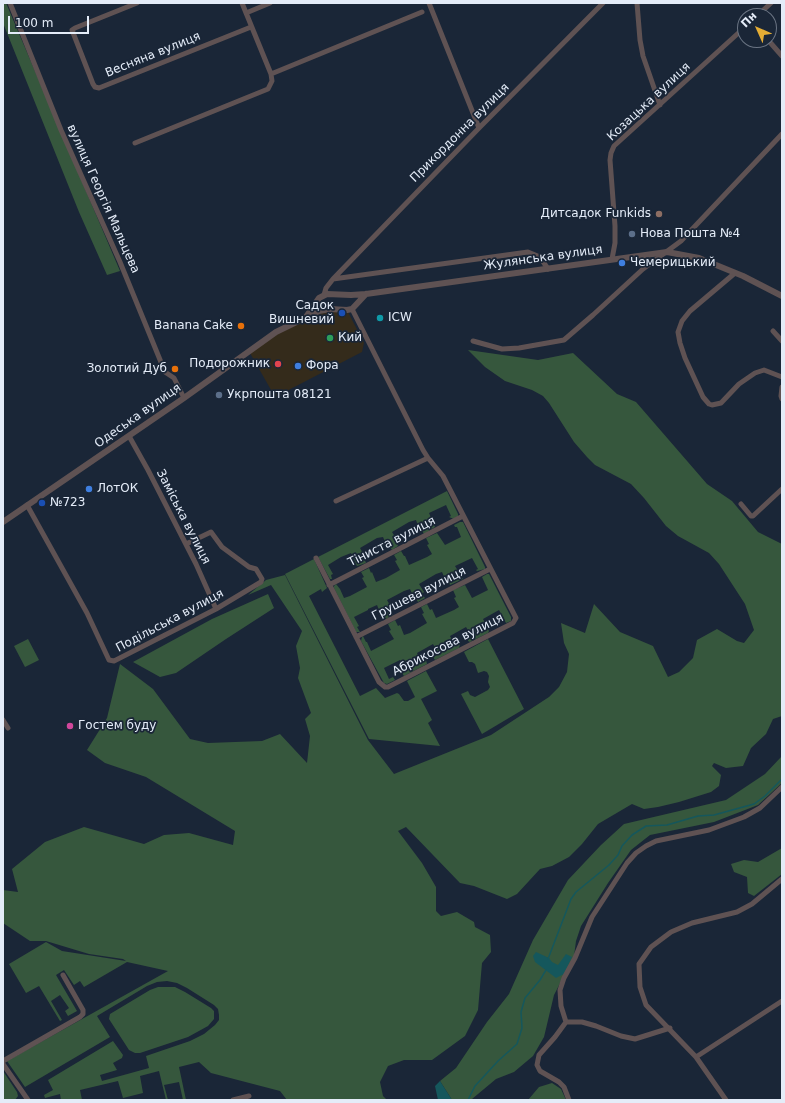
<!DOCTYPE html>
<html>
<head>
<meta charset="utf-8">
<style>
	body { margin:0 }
	#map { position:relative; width:785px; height:1103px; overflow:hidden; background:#1a2637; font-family:"DejaVu Sans",sans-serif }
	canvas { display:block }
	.frame { position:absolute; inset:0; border:4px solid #e4ecf8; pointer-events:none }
	.north { position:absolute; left:737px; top:8px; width:40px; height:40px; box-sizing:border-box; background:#1a2637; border:1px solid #6b7584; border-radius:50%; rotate:315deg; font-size:11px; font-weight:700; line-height:16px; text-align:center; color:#e4ecf8 }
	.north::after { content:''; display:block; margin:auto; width:14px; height:18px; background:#e4ad35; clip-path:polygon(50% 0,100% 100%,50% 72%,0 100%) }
	.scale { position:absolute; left:8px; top:16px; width:81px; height:18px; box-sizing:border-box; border:2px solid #e4ecf8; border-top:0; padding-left:5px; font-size:12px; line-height:14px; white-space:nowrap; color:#e4ecf8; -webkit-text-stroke:3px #1a2637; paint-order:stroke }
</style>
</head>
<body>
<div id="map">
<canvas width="785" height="1103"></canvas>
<div class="frame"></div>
<div class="north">Пн</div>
<div class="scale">100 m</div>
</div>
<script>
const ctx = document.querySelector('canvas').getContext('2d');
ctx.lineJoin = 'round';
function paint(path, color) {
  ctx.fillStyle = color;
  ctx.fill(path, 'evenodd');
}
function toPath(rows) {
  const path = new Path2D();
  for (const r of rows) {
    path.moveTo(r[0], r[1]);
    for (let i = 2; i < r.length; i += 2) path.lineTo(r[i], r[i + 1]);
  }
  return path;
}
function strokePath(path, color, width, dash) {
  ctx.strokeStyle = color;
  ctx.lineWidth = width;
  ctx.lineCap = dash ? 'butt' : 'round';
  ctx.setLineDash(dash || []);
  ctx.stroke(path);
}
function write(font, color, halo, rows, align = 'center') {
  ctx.font = font + ' "DejaVu Sans",sans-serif';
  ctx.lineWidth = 3.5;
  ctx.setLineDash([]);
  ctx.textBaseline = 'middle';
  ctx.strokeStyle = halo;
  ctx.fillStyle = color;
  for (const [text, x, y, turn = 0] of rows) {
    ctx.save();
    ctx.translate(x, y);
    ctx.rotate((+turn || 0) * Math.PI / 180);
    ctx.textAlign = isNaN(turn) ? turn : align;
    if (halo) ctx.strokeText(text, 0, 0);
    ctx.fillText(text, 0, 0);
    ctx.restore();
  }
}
const commercial = toPath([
	[324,312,348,312,364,343,362,352,275,397,250,353,276,335,298,323]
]);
const green = toPath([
	[3,3,6,3,120,271,107,275,79,212,3,23],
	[468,350,538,360,573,353,617,394,636,402,707,484,732,501,758,532,782,544,782,716,773,719,766,734,751,748,743,766,726,768,714,763,712,766,721,775,719,786,711,792,679,802,658,807,644,809,632,804,598,824,582,844,569,857,552,866,540,869,517,894,507,899,474,886,460,883,406,827,398,831,422,863,436,887,436,911,441,916,457,912,474,922,475,927,490,935,491,952,482,963,478,1010,465,1036,432,1060,404,1060,388,1066,380,1082,383,1096,387,1100,287,1100,280,1091,211,1073,199,1062,179,1067,186,1100,183,1100,179,1082,164,1085,168,1100,166,1100,159,1071,140,1076,143,1093,123,1098,118,1081,80,1090,82,1100,61,1100,60,1094,45,1098,44,1095,53,1090,48,1080,113,1041,123,1055,122,1058,113,1063,117,1070,100,1075,102,1081,149,1068,146,1056,190,1041,204,1034,215,1025,219,1020,219,1015,218,1009,214,1005,187,988,177,983,167,981,157,982,147,986,97,1016,110,1037,25,1087,7,1061,168,971,127,962,84,987,80,981,74,985,64,970,56,975,77,1011,68,1016,65,1011,69,1008,60,995,51,1001,62,1020,60,1021,39,986,26,993,9,964,46,942,62,951,126,961,123,959,89,954,46,941,30,941,3,923,3,890,18,892,12,869,45,842,84,827,144,844,164,835,189,833,233,845,235,831,146,777,105,763,87,750,107,718,120,664,153,689,190,739,208,743,262,741,280,734,307,763,310,736,305,719,311,713,298,678,300,668,296,646,302,631,271,585,248,595,266,580,285,575,368,740,394,774,491,735,549,697,559,687,567,672,569,654,564,643,561,623,585,633,594,604,620,632,653,646,668,677,679,672,693,658,697,640,717,629,737,641,744,643,754,630,745,604,719,564,709,553,678,536,666,526,644,498,631,484,595,465,587,457,574,442,549,403,543,396,532,390,505,381,485,367],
	[447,491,458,514,458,516,454,519,449,517,451,516,446,505,429,513,435,527,424,534,421,529,419,529,416,520,409,522,392,532,397,540,396,541,398,546,392,550,389,545,387,546,383,537,377,538,360,548,365,557,364,558,366,563,357,566,351,553,341,557,328,565,333,574,331,575,332,579,330,579,318,557],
	[460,522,463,522,485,567,485,569,477,571,476,570,478,569,472,558,455,566,463,579,450,585,448,581,446,581,442,572,436,574,419,584,424,592,422,594,425,598,418,602,415,597,414,598,410,589,404,591,387,600,392,609,390,610,393,615,386,619,383,614,381,615,377,605,368,609,368,610,354,617,359,626,357,627,360,632,356,632,334,588,334,586,336,584,340,589,344,598,350,596,367,587,362,578,364,577,361,572,369,568,371,573,372,572,376,582,386,578,400,570,395,561,397,560,394,555,401,551,404,556,405,556,409,565,427,557,432,554,427,545,429,544,426,538,437,533,445,545,461,537,457,527,455,527,454,525],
	[314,559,327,588,322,592,321,589,309,596,360,696,376,688,385,698,397,693,399,694,404,701,408,701,415,697,407,681,426,671,437,691,421,699,432,720,428,723,440,746,369,739,285,574],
	[487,574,489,574,511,617,511,621,506,623,499,610,483,619,489,631,488,633,470,642,468,641,468,640,472,637,466,627,450,636,455,646,460,644,459,648,435,660,433,657,439,654,433,644,417,653,421,662,426,660,427,664,404,676,402,673,406,671,400,660,384,668,389,679,393,677,395,680,387,684,384,683,361,641,362,637,363,636,366,642,367,642,371,651,394,639,389,631,391,630,388,624,395,620,398,626,400,625,404,635,410,633,427,623,422,614,424,613,421,607,427,604,430,610,432,609,436,618,454,610,459,607,454,598,456,597,453,590,465,585,472,598,488,590,482,577],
	[268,594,274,608,226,639,176,673,160,677,133,662,212,619],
	[28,639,39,660,25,667,14,646],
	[488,639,524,709,482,734,461,694,468,691,470,695,475,697,488,690,490,687,488,682,489,676,487,672,484,671,478,673,475,664,472,662,469,662,464,652],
	[782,756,782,783,758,805,714,822,650,835,631,850,608,883,581,926,576,941,574,956,554,995,544,1037,533,1056,514,1072,496,1079,472,1099,473,1100,452,1100,440,1081,456,1068,487,1022,509,994,533,940,568,880,601,845,624,824,726,800,765,774],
	[782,848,782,874,754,896,748,893,747,877,734,872,731,864,744,860,758,862],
	[158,987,175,987,185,992,211,1008,214,1011,214,1019,208,1026,188,1037,140,1053,135,1053,129,1050,109,1019,110,1014,150,990],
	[3,1071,17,1092,18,1096,15,1100,3,1100],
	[552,1083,561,1089,566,1100,528,1100,539,1087]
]);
const water = toPath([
	[536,952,549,958,552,962,558,965,566,954,572,957,564,974,556,978,535,962,533,956],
	[440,1081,452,1100,438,1100,435,1086]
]);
const stream = toPath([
	[548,959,571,899,576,892,609,865,618,855,622,846,632,835,646,826,667,825,698,816,714,815,754,804,765,796,782,779],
	[468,1100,475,1086,498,1061,517,1044,522,1028,521,1012,525,998,540,980,546,970]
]);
const minor = toPath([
	[10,3,61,130,120,262,165,372,174,378,184,398],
	[137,3,75,28,72,30,93,84,95,87,99,88,251,27],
	[429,3,479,128],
	[637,3,640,40,643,56,660,105],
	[246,13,270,3],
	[757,16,771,3],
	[768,40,782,56],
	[271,74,422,12],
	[135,143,268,89,272,81,271,74,242,3],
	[612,259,615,243,615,226,610,160,611,153,614,146,745,27],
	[548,269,540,257,528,252,333,279,479,128,603,3],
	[735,273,690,311,682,321,678,332,680,343,685,358,703,397,709,404,712,405,721,403,739,384,755,373,764,370,782,377],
	[324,295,326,288,333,279],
	[773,331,782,341],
	[473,341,502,349,519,348,564,340,593,315,643,269,681,241,782,134],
	[782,387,781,396,782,399],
	[129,436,148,470,196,564,216,609],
	[336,501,428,458],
	[741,504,751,516,753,516,782,489],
	[27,505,87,613,109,660,114,661,216,609,261,582,262,579,256,569,249,567,222,547,211,532,186,544],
	[316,558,379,682,385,687,388,687,513,623,516,618,443,476,428,458,423,450,352,309],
	[329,585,463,516],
	[356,637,490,569],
	[3,720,8,728],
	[566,1022,561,1006,560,990,564,978,575,958,592,917,627,863,636,853,646,846,656,841,709,830,744,817,760,808,782,787],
	[566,1022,582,1022,596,1026,621,1036,635,1039,670,1028],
	[566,1022,555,1037,539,1055,537,1065,540,1071,559,1082,564,1087,569,1100],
	[696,1057,782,1001],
	[3,1061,80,1017,83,1014,83,1010,63,975],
	[3,1064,28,1100],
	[233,1100,249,1096],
	[726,1100,696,1057,646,1005,640,987,639,964,651,947,671,932,692,923,737,912,752,904,782,879]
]);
const tertiary = toPath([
	[306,317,319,298,327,294,351,295,366,294,667,252,699,258,743,276,782,296],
	[3,522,184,398,276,332,319,311,330,309,347,310,352,309,366,294]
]);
const markers = [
	[659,214,4,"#8d6e63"],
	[632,234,4,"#5c6f8a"],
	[622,263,4,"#3f7fe0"],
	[342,313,4,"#1a4fb4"],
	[380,318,4,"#0f9aa8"],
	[241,326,4,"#e8710a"],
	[330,338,4,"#2e9e5b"],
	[278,364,4,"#e0444e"],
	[298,366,4,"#3f7fe0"],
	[175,369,4,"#e8710a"],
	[219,395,4,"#5c6f8a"],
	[89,489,4,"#3f7fe0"],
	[42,503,4,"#1a4fb4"],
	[70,726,4,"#d1479c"]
];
const streetNames = [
	["Весняна вулиця",153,55,-22],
	["Козацька вулиця",649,102,-43],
	["Прикордонна вулиця",460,133,-45],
	["вулиця Георгія Мальцева",103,199,66],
	["Жулянська вулиця",543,258,-8],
	["Одеська вулиця",138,416,-35],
	["Заміська вулиця",183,517,63],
	["Тіниста вулиця",392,542,-27],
	["Грушева вулиця",419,594,-27],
	["Подільська вулиця",170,621,-28],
	["Абрикосова вулиця",448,645,-27]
];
const poiNames = [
	["Дитсадок Funkids",651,214,"right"],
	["Нова Пошта №4",640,234],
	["Чемерицький",630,263],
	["Садок",334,306,"right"],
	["Вишневий",334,320,"right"],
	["ICW",388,318],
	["Banana Cake",233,326,"right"],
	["Кий",338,338],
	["Подорожник",270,364,"right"],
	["Фора",306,366],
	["Золотий Дуб",167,369,"right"],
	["Укрпошта 08121",227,395],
	["ЛотОК",97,489],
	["№723",50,503],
	["Гостем буду",78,726]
];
paint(commercial, '#342b1b');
paint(green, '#36573d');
paint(water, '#15575c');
strokePath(stream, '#15575c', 1.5);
strokePath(minor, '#5f5253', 5);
strokePath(tertiary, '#5f5253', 6);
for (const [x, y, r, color] of markers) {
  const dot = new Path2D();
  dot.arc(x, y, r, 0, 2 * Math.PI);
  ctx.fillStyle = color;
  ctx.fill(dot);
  strokePath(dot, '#1a2637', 1.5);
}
write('12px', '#e4ecf8', '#1a2637', streetNames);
write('12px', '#e4ecf8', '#1a2637', poiNames, 'left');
</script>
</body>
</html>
